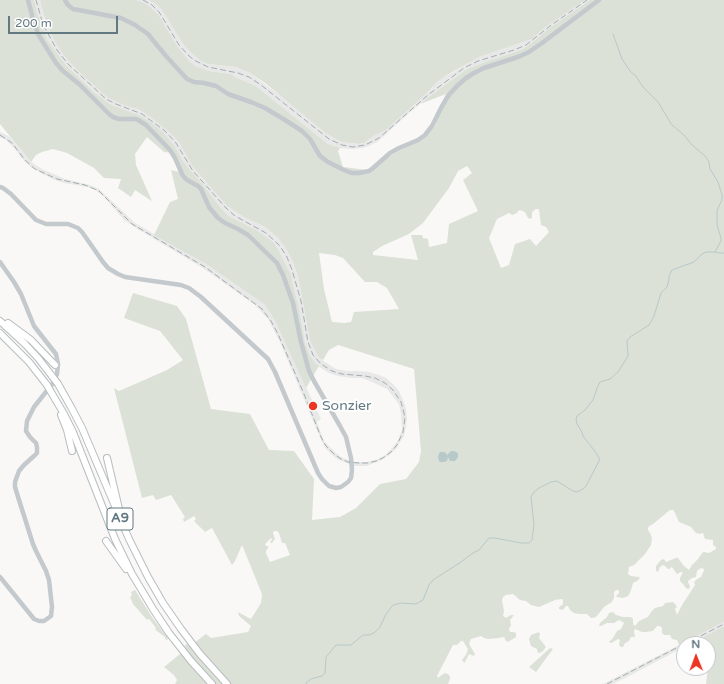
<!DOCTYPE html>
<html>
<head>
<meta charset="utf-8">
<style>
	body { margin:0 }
	#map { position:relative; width:724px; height:684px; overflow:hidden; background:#f9f8f6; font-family:"Varela Round",sans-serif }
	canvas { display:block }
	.north { position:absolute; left:676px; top:636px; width:40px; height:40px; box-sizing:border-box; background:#fff; border:1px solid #c0c9cd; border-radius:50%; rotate:359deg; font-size:11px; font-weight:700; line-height:16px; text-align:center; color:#627982 }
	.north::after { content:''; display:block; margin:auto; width:14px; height:18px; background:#eb3623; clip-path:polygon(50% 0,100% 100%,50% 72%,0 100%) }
	.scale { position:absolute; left:8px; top:16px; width:110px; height:18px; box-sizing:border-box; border:2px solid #627982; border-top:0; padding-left:5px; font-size:12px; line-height:14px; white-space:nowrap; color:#627982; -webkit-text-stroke:3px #fff; paint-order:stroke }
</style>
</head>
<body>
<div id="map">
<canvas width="724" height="684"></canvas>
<div class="north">N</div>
<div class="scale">200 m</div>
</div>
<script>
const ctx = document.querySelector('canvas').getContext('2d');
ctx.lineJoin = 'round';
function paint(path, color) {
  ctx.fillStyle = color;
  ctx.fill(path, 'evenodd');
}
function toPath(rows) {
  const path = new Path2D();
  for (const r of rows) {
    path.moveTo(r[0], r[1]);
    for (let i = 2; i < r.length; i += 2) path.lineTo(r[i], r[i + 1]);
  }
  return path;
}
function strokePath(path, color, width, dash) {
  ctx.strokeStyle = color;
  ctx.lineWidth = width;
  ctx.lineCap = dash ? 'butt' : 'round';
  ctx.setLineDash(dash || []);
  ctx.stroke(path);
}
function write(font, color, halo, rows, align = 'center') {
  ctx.font = font + ' "Varela Round",sans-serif';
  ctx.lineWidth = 4;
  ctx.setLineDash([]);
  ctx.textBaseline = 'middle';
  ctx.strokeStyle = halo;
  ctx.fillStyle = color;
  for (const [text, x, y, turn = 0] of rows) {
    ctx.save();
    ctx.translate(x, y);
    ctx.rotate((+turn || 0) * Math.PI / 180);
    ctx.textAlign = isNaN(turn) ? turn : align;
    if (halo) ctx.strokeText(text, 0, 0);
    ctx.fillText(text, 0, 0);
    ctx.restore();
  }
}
const built = toPath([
	[34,0,40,0,45,19,56,44,65,57,78,71,108,98,126,106,138,109,150,117,168,131,179,142,192,166,227,206,244,217,265,227,278,238,285,247,292,260,298,276,310,341,319,358,336,369,347,371,357,371,369,372,379,375,386,378,393,384,399,391,403,400,406,409,407,418,406,427,404,436,400,442,396,449,388,456,377,462,366,466,354,466,337,459,325,448,322,442,280,342,268,319,255,305,203,268,136,228,124,220,103,196,94,189,87,187,64,183,52,179,32,168,23,160,15,149,6,140,0,137,0,132,10,137,31,162,42,169,65,179,90,185,99,189,135,223,206,264,264,304,271,314,276,323,321,419,317,422,324,441,336,453,343,458,354,462,367,462,376,460,385,455,394,446,398,440,402,430,401,414,399,404,387,389,370,381,362,378,352,378,338,376,329,373,315,364,310,356,305,343,301,318,291,275,280,253,273,243,256,230,229,216,221,208,204,186,183,161,180,155,174,145,163,132,148,120,139,115,112,105,106,101,96,94,66,65,48,41,39,18],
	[136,0,149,0,156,4,162,10,183,44,208,64,236,67,250,73,342,142,359,144,364,143,372,137,386,130,426,94,437,82,466,64,479,57,532,39,543,29,585,0,590,0,548,29,533,42,521,50,485,62,467,69,431,95,409,113,384,136,377,142,364,148,351,149,340,148,328,144,256,86,237,78,231,74,209,71,194,66,189,61,176,44,158,14,149,6],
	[724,622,724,626,690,644,684,644,684,647,627,677,613,684,603,684]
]);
const green = toPath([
	[0,0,34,0,39,18,48,41,66,65,96,94,106,101,112,105,139,115,148,120,163,132,174,145,180,155,183,161,204,186,221,208,229,216,256,230,273,242,280,253,291,275,301,318,305,343,310,356,315,363,319,366,306,388,276,323,271,314,264,304,206,264,154,235,170,202,178,199,171,170,183,173,174,153,164,152,147,137,135,154,136,165,152,201,135,190,131,197,118,188,121,179,104,178,94,168,67,153,53,149,42,152,36,155,31,162,0,124],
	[40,0,136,0,144,3,149,6,158,14,176,44,189,61,195,66,209,71,231,74,237,78,256,86,328,144,340,148,338,151,343,167,367,170,430,132,435,126,446,94,420,104,431,95,467,69,485,62,521,50,533,42,548,29,590,0,724,0,724,622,679,645,677,640,672,639,670,635,664,635,662,633,662,628,660,626,657,626,653,631,646,632,642,632,635,629,634,631,635,637,631,637,629,641,625,643,623,647,621,647,619,645,620,640,618,639,611,643,609,642,613,638,617,631,621,629,624,623,623,622,619,620,614,623,607,623,601,626,599,626,600,623,607,617,609,613,613,612,616,615,623,617,631,617,633,619,633,624,635,626,639,621,648,617,651,612,655,608,663,606,665,603,673,602,676,605,677,607,675,609,677,615,682,605,695,585,694,582,697,579,701,577,704,570,704,569,701,568,697,571,696,577,692,578,688,581,688,582,690,586,689,589,688,589,686,588,683,584,680,581,680,578,683,572,681,572,677,574,674,570,672,567,669,569,668,569,665,566,663,565,660,567,658,572,656,571,656,566,661,560,664,559,666,562,676,558,678,558,684,566,689,570,692,565,698,559,703,552,709,553,716,549,716,547,713,545,713,540,705,539,703,533,700,534,696,533,691,527,679,522,674,511,673,510,670,510,653,524,649,526,648,528,648,530,650,533,652,538,651,545,645,554,634,565,629,567,628,574,631,576,639,577,640,578,637,581,633,583,631,590,629,595,626,597,622,598,617,597,616,596,619,593,619,591,618,590,616,590,614,592,614,598,612,602,604,607,596,617,592,618,591,618,587,614,579,614,574,613,570,610,568,606,566,606,563,610,559,609,559,607,563,604,563,600,562,599,555,600,539,607,531,605,526,601,520,600,513,594,506,595,503,597,502,600,504,611,503,616,506,618,511,615,514,615,510,620,511,625,509,629,510,632,513,632,516,633,516,637,508,642,505,640,505,638,503,637,499,638,488,639,484,638,481,636,471,639,470,641,469,644,475,654,474,656,469,654,465,662,464,663,462,660,466,655,468,649,463,641,461,641,457,645,453,645,437,676,438,678,443,674,446,673,449,675,450,677,450,679,448,684,175,684,177,680,174,675,164,667,186,649,185,646,185,645,187,644,190,646,206,634,211,638,248,632,251,626,239,616,238,612,251,619,261,603,262,594,242,545,235,561,232,565,212,528,205,532,194,521,196,519,194,516,184,522,183,519,185,517,171,495,156,500,153,495,142,498,114,388,119,391,167,370,183,360,160,331,124,318,133,293,177,306,186,319,211,409,250,414,269,450,294,451,314,479,312,520,340,517,356,508,380,484,406,479,419,462,421,451,414,369,338,345,329,350,323,360,319,358,310,341,298,276,292,260,285,247,278,238,265,227,244,217,227,206,192,166,179,142,168,131,150,117,138,109,126,106,108,98,78,71,65,57,56,44,45,19],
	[467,166,472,173,463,180,478,211,449,224,447,243,429,247,428,239,423,238,422,235,411,235,418,260,373,255,373,252,382,246,409,234,423,223,449,188,458,171],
	[536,209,538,209,539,210,541,225,546,227,549,232,536,246,530,239,515,244,509,265,501,268,489,238,497,219,509,213,512,215,515,214,517,213,518,211,520,210,525,212,528,218,531,219,532,217,532,213,533,211],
	[319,253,335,255,343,258,365,282,377,282,387,288,399,309,354,312,351,322,344,323,332,322,324,289],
	[274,531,277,531,279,533,282,543,285,543,290,555,270,562,269,560,266,553,266,551,268,548,268,546,266,546,265,544,271,538,272,539,270,543,272,543,275,539,273,533],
	[149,0,585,0,543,29,532,39,479,57,452,72,437,82,426,94,386,130,372,137,364,143,359,144,342,142,326,133,265,83,250,73,236,67,208,64,200,60,192,53,183,44,162,10,156,4],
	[135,590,152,617,167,637,168,640,165,639,165,637,157,631,155,629,156,628,149,619,147,620,133,604,131,599,130,597,132,595,131,592],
	[724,626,724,684,706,684,708,668,708,644,690,644],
	[539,632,540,634,539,638,546,647,542,652,538,653,537,649,531,646,529,639,531,635],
	[550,648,553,649,536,672,529,667]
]);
const water = toPath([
	[451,451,454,451,458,453,458,457,455,461,450,461,448,457,447,461,444,462,440,462,439,461,438,456,440,452,444,452,447,454,448,456,448,454]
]);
const stream = toPath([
	[613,34,622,59,630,71,636,76,643,87,658,102,672,125,684,135,692,145,705,156,709,162,710,169,718,182,722,195,722,200,720,204,717,211,717,225,721,238,721,241,715,252],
	[306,684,307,682,311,679,322,676,325,673,326,657,336,645,351,645,363,635,369,635,374,633,380,627,386,614,393,605,401,603,416,604,423,600,429,585,433,580,458,564,473,553,479,550,489,538,495,538,521,543,529,543,532,540,534,525,531,497,534,492,539,488,551,482,557,481,573,491,577,492,583,489,586,486,600,459,591,446,586,440,583,436,582,432,577,424,576,419,577,416,585,410,593,400,597,388,600,382,610,379,618,372,628,356,627,341,630,337,649,325,654,316,661,293,667,287,669,280,669,276,672,270,694,262,702,254,706,252,715,252,720,253,724,253]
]);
const tertiary = toPath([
	[65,0,68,5,73,9,121,18,135,25,148,34,152,39,166,56,187,79,194,82,204,83,216,86,228,94,251,102,265,108,285,120,302,131,310,139,320,156,328,162,344,170,352,173,359,173,369,171,373,168,390,153,399,148,418,140,425,135,432,126,441,108,448,96,457,86,466,78,474,73,484,68,518,57,529,52,542,43,599,0],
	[0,187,3,188,11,194,36,220,46,224,68,224,78,228,82,232,103,262,108,268,118,274,125,277,181,285,189,288,201,297,268,359,275,372,318,473,322,479,329,486,336,488,341,487,348,482,351,478,352,470,351,458,346,437,340,426,314,381,309,371,301,342,293,303,283,275,277,263,248,235,238,229,225,223,218,218,209,207,201,189,198,186,187,180,184,177,182,174,175,158,170,150,146,125,138,120,135,119,119,119,113,117,109,114,79,84,63,71,56,63,38,34,33,19,28,0],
	[0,262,14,282,21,294,34,326,52,349,56,354,58,364,57,374,53,383,34,407,27,421,26,431,30,437,36,443,37,447,37,453,34,456,24,465,19,471,15,482,15,487,19,500,33,544,36,551,46,571,49,580,52,607,51,616,44,621,39,621,34,619,0,577]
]);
const motorway = toPath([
	[0,321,25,344,38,358,52,376],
	[8,323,31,340,55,365],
	[0,333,29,362,47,385],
	[58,384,71,407,82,428,129,539,148,577,163,603,181,629,200,654,227,684],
	[51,392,64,414,73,432,115,539,132,574,153,609,169,633,191,661,212,684],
	[61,415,67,430,72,451],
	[107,458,119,509],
	[106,541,126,569]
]);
const rail = toPath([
	[143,0,152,5,159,12,179,45,188,55,194,60,208,67,238,73,249,77,261,85,329,139,342,145,353,147,365,145,379,138,428,95,464,68,478,61,514,50,526,45,550,26,587,0],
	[0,135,12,143,25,160,35,169,57,179,85,185,99,191,132,224,205,267,262,309,271,321,278,334,304,394,321,437,326,446,334,454,341,459,348,462,359,463,367,463,376,461,383,458,391,452,397,445,403,432,405,417,401,402,393,390,385,383,375,378,365,376,342,374,332,371,321,364,313,355,308,342,301,301,292,270,287,257,280,246,266,233,235,216,226,208,193,171,176,143,165,131,142,114,116,104,106,99,68,64,57,50,46,30,42,21,36,0],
	[685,644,724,624],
	[607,684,684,644]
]);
const motorwayBridge = toPath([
	[52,376,58,384],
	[47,385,51,392]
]);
const markers = [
	[313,406,5,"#eb3623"]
];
const shields = [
	[120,519,26]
];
const shieldNames = [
	["A9",120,519]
];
const poiNames = [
	["Sonzier",322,406]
];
paint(built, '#e7e8e7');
paint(green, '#dbe1d7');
paint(water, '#b8c9ca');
strokePath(stream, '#b8c9ca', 1);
strokePath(motorway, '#b8bdbf', 8);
strokePath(tertiary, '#c3c9cc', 4.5);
strokePath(motorway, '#fff', 6);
strokePath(rail, '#a4adb1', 1, [6, 3]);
strokePath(motorwayBridge, '#b8bdbf', 8, []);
strokePath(motorwayBridge, '#fff', 6);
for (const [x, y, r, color] of markers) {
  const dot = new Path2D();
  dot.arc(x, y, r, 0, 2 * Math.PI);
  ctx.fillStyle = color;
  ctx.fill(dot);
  strokePath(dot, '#fff', 1.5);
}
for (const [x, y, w] of shields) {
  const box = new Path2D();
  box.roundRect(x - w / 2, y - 11, w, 22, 3);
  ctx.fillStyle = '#fff';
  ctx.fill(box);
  strokePath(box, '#627982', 1);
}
write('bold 13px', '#627982', null, shieldNames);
write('14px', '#627982', '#fff', poiNames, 'left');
</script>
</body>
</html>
